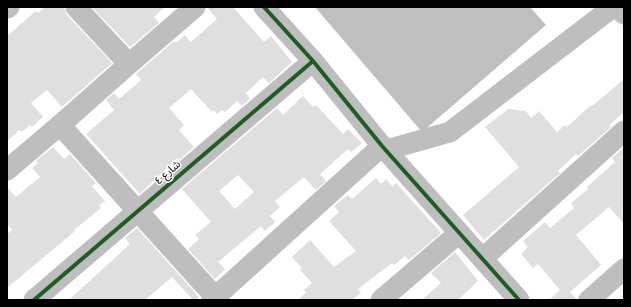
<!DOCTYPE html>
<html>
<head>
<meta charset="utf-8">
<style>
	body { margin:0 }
	#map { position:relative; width:631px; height:307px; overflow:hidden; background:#fff; font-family:"Titillium Web",sans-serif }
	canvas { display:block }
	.frame { position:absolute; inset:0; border:8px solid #000; pointer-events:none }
</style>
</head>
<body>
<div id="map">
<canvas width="631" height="307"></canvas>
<div class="frame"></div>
</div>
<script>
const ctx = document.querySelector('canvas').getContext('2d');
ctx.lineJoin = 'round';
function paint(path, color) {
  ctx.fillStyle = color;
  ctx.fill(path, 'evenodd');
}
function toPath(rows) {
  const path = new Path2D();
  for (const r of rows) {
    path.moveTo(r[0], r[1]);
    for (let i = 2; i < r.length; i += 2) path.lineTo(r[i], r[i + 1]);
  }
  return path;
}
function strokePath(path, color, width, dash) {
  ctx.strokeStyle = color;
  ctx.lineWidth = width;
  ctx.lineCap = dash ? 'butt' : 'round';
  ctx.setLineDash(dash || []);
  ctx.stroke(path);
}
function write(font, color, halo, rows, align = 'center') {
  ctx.font = font + ' "Titillium Web","Noto Sans Arabic",sans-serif';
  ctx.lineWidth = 3;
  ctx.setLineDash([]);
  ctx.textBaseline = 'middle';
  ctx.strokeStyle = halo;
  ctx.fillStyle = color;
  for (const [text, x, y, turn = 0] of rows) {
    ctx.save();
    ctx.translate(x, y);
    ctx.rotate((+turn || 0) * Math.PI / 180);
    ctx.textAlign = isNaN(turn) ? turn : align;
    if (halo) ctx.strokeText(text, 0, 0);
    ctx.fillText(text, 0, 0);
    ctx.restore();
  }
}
const water = toPath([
	[315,7,530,7,546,25,422,132]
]);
const building = toPath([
	[45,7,64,7,67,15,112,63,62,107,47,90,31,103,43,117,32,127,30,125,22,132,20,130,7,141,7,36,36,11,38,13],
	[92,7,165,7,154,17,159,23,130,47],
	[207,7,233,7,264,42,271,36,292,62,269,83,263,77,246,93,250,99,242,106,237,101,225,112,222,110,217,114,213,110,212,112,191,89,169,108,184,125,179,130,194,147,179,160,177,158,140,194,86,134,114,110,106,100,114,93,119,99,141,80,136,74,174,41,176,43,185,35,191,42,217,19],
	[624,79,624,112,609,125,611,127,578,156,576,154,558,171,560,173,484,240,463,215,519,167,485,127,500,115,500,116,508,109,526,111,531,118,539,111,557,132,565,125,567,127,591,105,592,106],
	[303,96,313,107,316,105,343,134,348,129,362,143,351,152,348,149,320,174,326,181,316,190,304,177,275,201,280,207,270,216,275,222,265,231,261,226,218,262,225,269,215,279,188,249,199,239,195,235,211,222,182,189,277,108,283,115],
	[238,175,254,192,235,209,219,191],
	[53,147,64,159,70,154,96,183,92,186,105,201,99,206,101,208,74,230,75,231,7,288,7,234,12,230,7,224,7,187,16,197,40,177,32,168,38,163,36,161],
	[624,147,624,224,609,207,576,235,601,265,570,292,577,300,549,300,560,290,538,264,533,268,521,254,528,247,523,241,545,222,550,228,574,208,571,203,588,189,587,187,615,162,612,158],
	[376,178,381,184,386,179,392,186,396,183,441,233,409,260,405,256,394,265,392,263,358,289,361,293,352,300,298,300,306,292,304,290,312,283,300,270,302,268,292,257,310,240,334,267,356,251,329,221,339,212,334,206,348,195,352,199],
	[137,228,199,297,196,300,193,300,172,277,145,300,69,300,130,244,125,238],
	[455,252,478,281,458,300,422,300,441,283,431,273]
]);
const minor = toPath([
	[76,7,129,64],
	[264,7,313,61,382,146,519,300],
	[7,8,9,7],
	[60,125,218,300],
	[386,150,450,132,613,7],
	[7,170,60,125,129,64,195,7],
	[483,258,624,131],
	[34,300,313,61],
	[212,300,382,146],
	[381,300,459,233],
	[589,300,624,269]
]);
const major = toPath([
	[618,7,624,13]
]);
const cycleway = toPath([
	[264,7,313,61,382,146,519,300],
	[34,300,313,61]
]);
const streetNames = [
	["شارع ٤",168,173,-41]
];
paint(water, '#bfbfbf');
paint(building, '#dfdfdf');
strokePath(major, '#dbdbdb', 23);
strokePath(minor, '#bebebe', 21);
strokePath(major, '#bebebe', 22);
strokePath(cycleway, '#1b5e20', 4);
write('11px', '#000', '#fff', streetNames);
</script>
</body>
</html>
